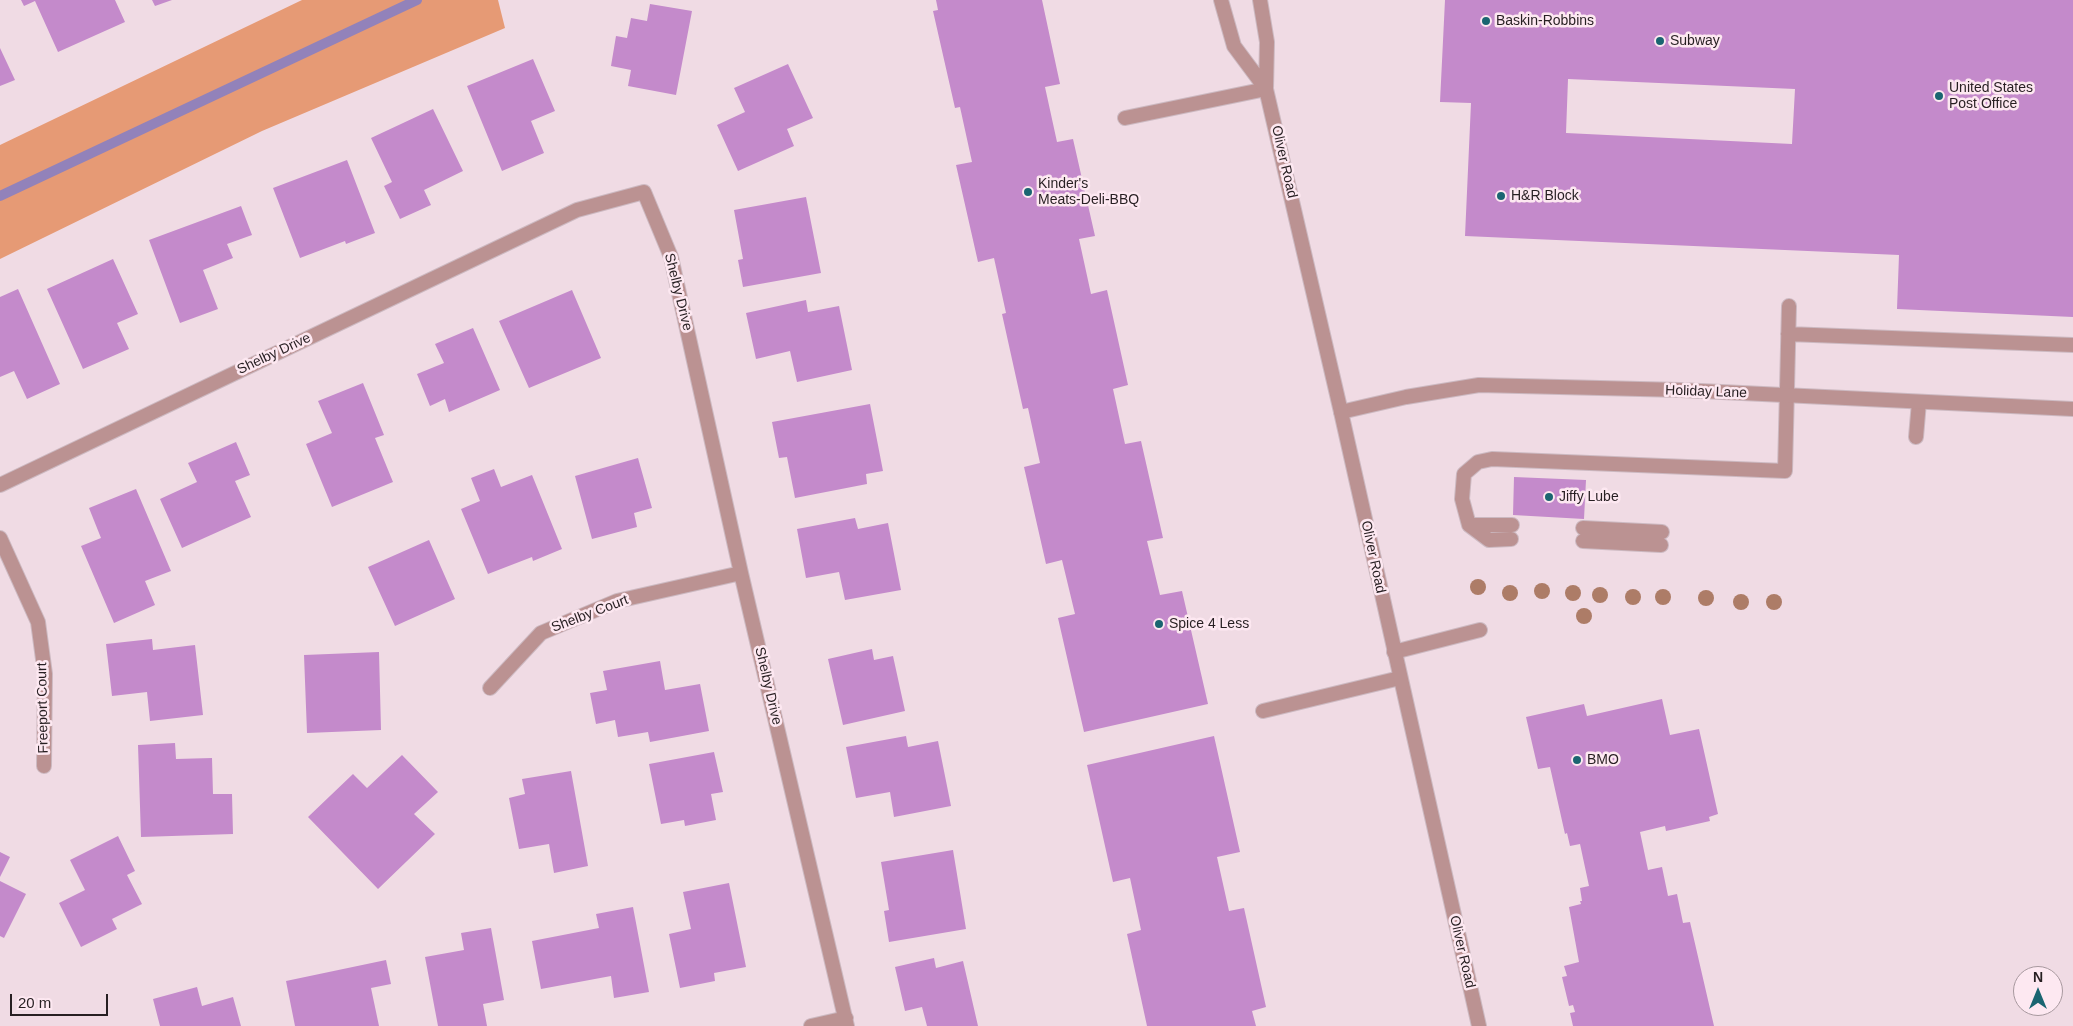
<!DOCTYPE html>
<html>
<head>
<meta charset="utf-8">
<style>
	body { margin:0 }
	#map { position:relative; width:2073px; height:1026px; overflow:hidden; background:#f0dbe4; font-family:Arial,sans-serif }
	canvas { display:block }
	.north { position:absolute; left:2013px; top:966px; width:50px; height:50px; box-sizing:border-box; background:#fde8f1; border:1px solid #a7989e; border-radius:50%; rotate:0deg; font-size:14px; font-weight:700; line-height:20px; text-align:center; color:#271f22 }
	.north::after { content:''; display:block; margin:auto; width:18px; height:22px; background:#1a6571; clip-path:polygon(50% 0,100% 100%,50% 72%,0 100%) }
	.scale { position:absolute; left:10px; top:994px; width:98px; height:22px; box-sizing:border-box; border:2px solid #271f22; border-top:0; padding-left:6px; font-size:15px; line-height:18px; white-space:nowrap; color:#271f22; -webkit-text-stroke:4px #fde8f1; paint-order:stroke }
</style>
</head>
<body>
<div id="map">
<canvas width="2073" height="1026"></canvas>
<div class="north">N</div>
<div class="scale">20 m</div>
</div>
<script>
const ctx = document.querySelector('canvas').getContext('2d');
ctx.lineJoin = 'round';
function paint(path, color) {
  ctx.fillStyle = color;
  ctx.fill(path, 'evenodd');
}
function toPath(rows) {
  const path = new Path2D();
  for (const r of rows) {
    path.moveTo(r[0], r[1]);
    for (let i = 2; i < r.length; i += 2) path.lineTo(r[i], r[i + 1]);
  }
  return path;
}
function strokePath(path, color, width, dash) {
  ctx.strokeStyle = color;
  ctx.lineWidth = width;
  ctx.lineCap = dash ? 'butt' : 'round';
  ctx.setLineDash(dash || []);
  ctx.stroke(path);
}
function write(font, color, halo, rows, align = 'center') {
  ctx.font = font + ' Arial,sans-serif';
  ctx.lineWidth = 5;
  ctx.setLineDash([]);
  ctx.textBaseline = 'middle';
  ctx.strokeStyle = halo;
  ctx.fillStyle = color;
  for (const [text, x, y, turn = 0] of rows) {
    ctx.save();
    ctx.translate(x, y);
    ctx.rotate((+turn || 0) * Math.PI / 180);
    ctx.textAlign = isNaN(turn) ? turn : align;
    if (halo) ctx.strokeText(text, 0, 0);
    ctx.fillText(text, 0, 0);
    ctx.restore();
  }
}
const green = toPath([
	[302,0,498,0,505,28,262,131,0,259,0,145]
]);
const stream = toPath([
	[0,196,417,0]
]);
const building = toPath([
	[21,0,115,0,125,22,58,52,35,1,24,6],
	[152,0,172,0,155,6],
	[936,0,1042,0,1060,84,1045,87,1057,142,1073,139,1095,236,1079,239,1091,294,1107,290,1128,385,1113,389,1125,444,1141,441,1163,538,1147,541,1160,595,1182,591,1208,704,1084,732,1058,618,1075,614,1062,560,1046,564,1024,467,1040,463,1028,408,1023,409,1002,314,1006,313,994,258,978,262,956,165,972,162,960,107,955,108,933,11,938,10],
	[1445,0,2073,0,2073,317,1897,309,1899,255,1465,236,1471,103,1440,102],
	[1568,79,1795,89,1792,144,1566,133],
	[650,4,692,11,676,95,628,86,631,70,611,66,616,36,627,38,631,18,647,21],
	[0,48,15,80,0,86],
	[533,59,555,111,531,121,544,153,502,171,467,86],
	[788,64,813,118,787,129,794,146,738,171,717,125,745,112,734,88],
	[433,109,463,171,424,190,431,205,400,219,384,186,392,182,371,138],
	[347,160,375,233,346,244,345,241,300,258,273,188],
	[806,197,821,273,743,287,738,260,743,259,734,210],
	[241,206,252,235,227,244,233,258,203,270,218,309,180,323,149,240],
	[113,259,138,314,117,323,129,349,83,369,47,289],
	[18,289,60,384,27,399,14,371,0,377,0,297],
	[572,290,601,358,529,388,499,321],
	[806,300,808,312,839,306,852,370,797,382,790,351,756,359,746,313],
	[473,328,500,390,449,412,445,399,430,406,417,374,444,363,435,344],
	[363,383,384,435,375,438,393,482,332,507,306,444,332,433,318,401],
	[870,404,883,471,866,474,867,484,795,498,787,457,779,458,772,422],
	[236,442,250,475,235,481,251,517,182,548,160,499,197,482,188,463],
	[638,458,652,508,634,513,637,527,592,539,575,476],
	[494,469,501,487,532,475,562,549,533,561,532,557,488,574,461,509,480,501,471,478],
	[1514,477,1586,480,1584,519,1513,515],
	[136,489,171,571,145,581,155,605,114,623,81,546,101,538,89,508],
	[855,518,858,529,888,523,901,590,845,600,839,572,806,578,797,529],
	[429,540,455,599,395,626,368,567],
	[152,639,153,650,195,645,203,715,150,721,147,692,112,696,106,644],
	[872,649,874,660,893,656,905,711,843,725,828,659],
	[379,652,381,730,307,733,304,655],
	[660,661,665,690,700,684,709,731,650,742,648,732,618,737,615,720,596,724,590,693,607,690,603,671],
	[1662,699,1670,735,1699,729,1718,814,1709,817,1710,821,1666,831,1665,826,1640,832,1648,870,1662,867,1668,896,1677,894,1683,923,1690,922,1714,1026,1573,1026,1570,1013,1575,1012,1573,1005,1569,1006,1562,977,1567,976,1564,966,1579,962,1569,907,1581,904,1580,901,1582,901,1580,888,1589,886,1580,844,1570,846,1567,833,1565,834,1550,767,1538,769,1526,717,1584,704,1587,716],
	[906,736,908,747,938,741,951,806,894,817,890,792,856,798,846,747],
	[1214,736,1240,852,1217,857,1229,911,1244,908,1266,1007,1252,1011,1256,1026,1147,1026,1127,934,1141,930,1130,878,1113,882,1087,765],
	[175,743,176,759,212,758,213,794,232,794,233,834,141,837,138,745],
	[714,752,723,792,711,794,716,820,685,826,684,820,661,824,649,764],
	[402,755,438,792,414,814,435,834,378,889,308,817,353,774,367,788],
	[571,771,588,866,554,873,549,844,519,849,509,798,525,794,522,779],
	[118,836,135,871,127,875,142,904,112,919,117,929,81,947,59,903,85,890,70,860],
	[953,850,966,929,889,942,884,911,889,910,881,862],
	[0,852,10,857,0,877],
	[0,881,26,894,4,938,0,936],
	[729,883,746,967,714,973,715,981,680,988,669,934,691,929,683,892],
	[633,907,649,992,614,998,611,976,541,989,532,941,599,928,596,914],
	[491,928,504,1000,483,1004,487,1026,438,1026,425,957,464,950,461,933],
	[934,958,936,968,963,961,978,1026,927,1026,922,1007,905,1011,895,967],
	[386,960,391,984,371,988,379,1026,295,1026,286,981],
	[197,987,202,1006,233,997,241,1026,160,1026,153,999]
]);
const service = toPath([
	[1125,118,1266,89],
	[1788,334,2073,345],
	[1916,437,1919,402],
	[1469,525,1512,525],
	[1583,528,1662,532],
	[1511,539,1489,540,1469,525,1462,499,1464,474,1478,462,1492,459,1785,471,1789,306],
	[1583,541,1661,545],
	[1394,652,1480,630],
	[1263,711,1400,678]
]);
const minor = toPath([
	[1341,412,1406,397,1479,385,1680,390,2073,409],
	[0,485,577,210,644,192,671,257,741,573,847,1026],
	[0,538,38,622,45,674,44,766],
	[490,688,541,633,617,601,741,573],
	[811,1026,846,1018]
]);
const tertiary = toPath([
	[1221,0,1234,46,1266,89],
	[1260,0,1267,42,1266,89,1341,412,1479,1026]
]);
const trees = [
	[1478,587],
	[1542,591],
	[1510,593],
	[1573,593],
	[1600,595],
	[1633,597],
	[1663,597],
	[1706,598],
	[1741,602],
	[1774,602],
	[1584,616]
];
const markers = [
	[1486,21,5,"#1a6571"],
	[1660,41,5,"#1a6571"],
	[1939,96,5,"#1a6571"],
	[1028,192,5,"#1a6571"],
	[1501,196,5,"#1a6571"],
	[1549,497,5,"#1a6571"],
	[1159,624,5,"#1a6571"],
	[1577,760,5,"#1a6571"]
];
const poiNames = [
	["Baskin-Robbins",1496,21],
	["Subway",1670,41],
	["United States",1949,88],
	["Post Office",1949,104],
	["Kinder's",1038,184],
	["Meats-Deli-BBQ",1038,200],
	["H&R Block",1511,196],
	["Jiffy Lube",1559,497],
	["Spice 4 Less",1169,624],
	["BMO",1587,760]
];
const streetNames = [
	["Oliver Road",1284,162,77],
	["Shelby Drive",678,292,76],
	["Shelby Drive",274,354,-25],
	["Holiday Lane",1706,392,2],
	["Oliver Road",1373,557,78],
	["Shelby Court",590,614,-21],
	["Shelby Drive",768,686,77],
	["Freeport Court",43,708,-91],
	["Oliver Road",1462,952,77]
];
paint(green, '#e69a75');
strokePath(stream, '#9282ba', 10);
paint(building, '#c48acb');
strokePath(service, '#ccb9c1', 16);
strokePath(minor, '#ccb9c1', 16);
strokePath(tertiary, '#ccb9c1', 16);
strokePath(service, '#bb9292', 14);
strokePath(minor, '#bb9292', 14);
strokePath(tertiary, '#bb9292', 14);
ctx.fillStyle = '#ad7c67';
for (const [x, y] of trees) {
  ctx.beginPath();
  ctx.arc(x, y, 8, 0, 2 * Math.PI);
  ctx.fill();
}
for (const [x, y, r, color] of markers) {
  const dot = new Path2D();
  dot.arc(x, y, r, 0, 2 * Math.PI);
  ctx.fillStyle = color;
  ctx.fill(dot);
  strokePath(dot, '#fde8f1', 2);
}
write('14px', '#271f22', '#fde8f1', poiNames, 'left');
write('14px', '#271f22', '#fde8f1', streetNames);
</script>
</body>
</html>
